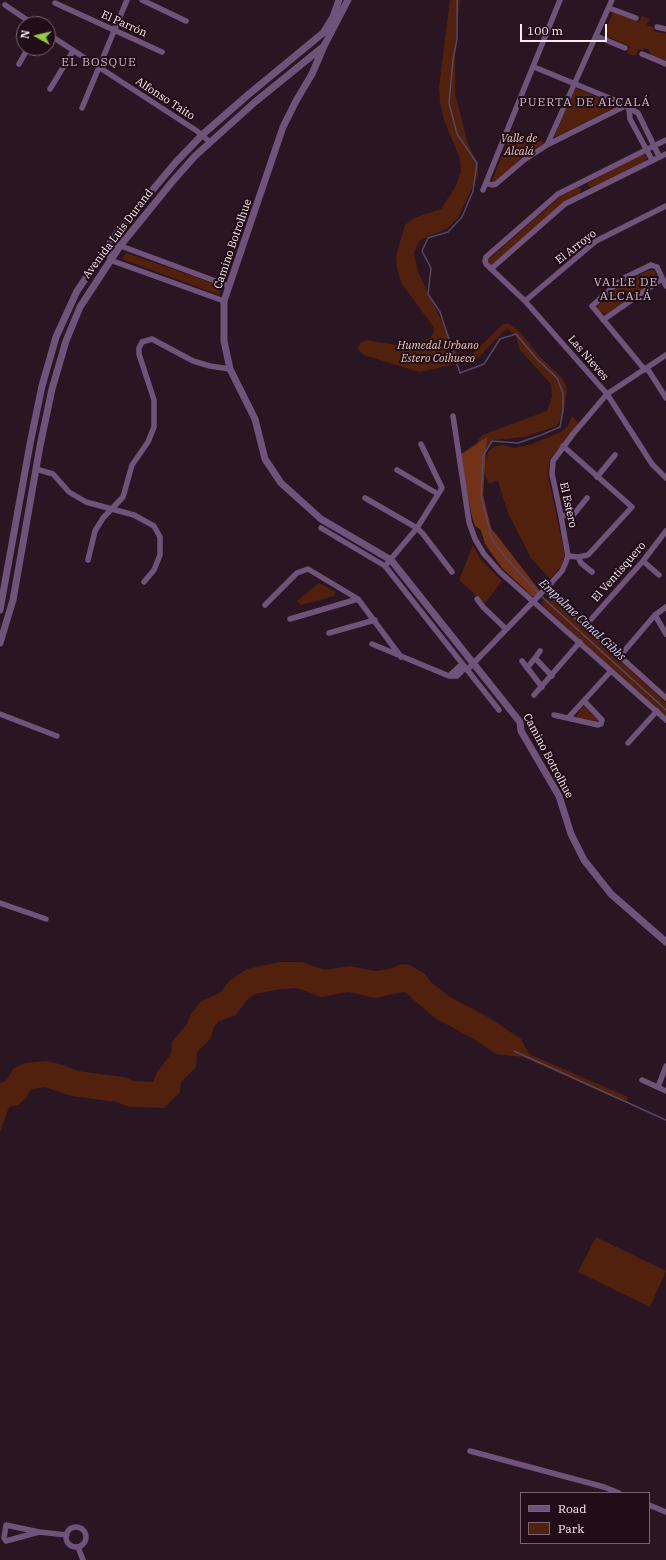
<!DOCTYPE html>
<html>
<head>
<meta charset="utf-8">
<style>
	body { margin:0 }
	#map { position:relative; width:666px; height:1560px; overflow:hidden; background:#2a1622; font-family:"IBM Plex Serif",serif }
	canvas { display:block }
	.legend { position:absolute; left:520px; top:1492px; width:130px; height:52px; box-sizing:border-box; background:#200d18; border:1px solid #776670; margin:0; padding:5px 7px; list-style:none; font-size:12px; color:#faecf3 }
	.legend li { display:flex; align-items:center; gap:8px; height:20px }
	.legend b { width:20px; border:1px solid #776670 }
	.north { position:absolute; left:16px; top:16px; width:40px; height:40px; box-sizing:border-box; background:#200d18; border:1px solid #776670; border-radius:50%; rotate:278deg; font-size:11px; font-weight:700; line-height:16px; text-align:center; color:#faecf3 }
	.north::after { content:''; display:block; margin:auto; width:14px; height:18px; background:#92cd3f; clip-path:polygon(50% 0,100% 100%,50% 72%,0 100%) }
	.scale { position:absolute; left:520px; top:24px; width:87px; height:18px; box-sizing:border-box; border:2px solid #faecf3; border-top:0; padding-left:5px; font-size:12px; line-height:14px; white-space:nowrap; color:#faecf3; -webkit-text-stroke:3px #200d18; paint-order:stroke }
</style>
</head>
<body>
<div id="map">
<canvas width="666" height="1560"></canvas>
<ul class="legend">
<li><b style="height:5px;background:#6f537b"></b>Road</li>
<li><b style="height:11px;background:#51210d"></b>Park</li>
</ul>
<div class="north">N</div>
<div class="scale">100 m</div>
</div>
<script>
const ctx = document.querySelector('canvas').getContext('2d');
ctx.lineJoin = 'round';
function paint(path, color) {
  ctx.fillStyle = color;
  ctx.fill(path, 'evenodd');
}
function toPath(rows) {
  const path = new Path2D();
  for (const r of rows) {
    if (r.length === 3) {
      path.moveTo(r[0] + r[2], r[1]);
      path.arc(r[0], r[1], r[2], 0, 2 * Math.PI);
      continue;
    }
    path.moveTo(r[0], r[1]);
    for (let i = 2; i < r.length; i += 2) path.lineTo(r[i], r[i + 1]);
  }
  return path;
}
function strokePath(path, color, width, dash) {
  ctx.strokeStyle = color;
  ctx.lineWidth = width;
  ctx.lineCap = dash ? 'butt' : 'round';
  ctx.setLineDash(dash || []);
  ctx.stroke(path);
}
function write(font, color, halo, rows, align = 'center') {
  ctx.font = font + ' "IBM Plex Serif",serif';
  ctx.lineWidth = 4;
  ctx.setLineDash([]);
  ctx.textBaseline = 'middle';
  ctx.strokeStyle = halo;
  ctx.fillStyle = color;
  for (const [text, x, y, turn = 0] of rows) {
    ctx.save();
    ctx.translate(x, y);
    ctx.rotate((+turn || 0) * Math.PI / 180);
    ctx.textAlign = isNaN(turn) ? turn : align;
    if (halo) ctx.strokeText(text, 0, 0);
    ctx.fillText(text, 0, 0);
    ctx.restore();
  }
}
const green = toPath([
	[450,0,460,0,455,50,455,94,468,144,478,165,478,175,458,218,448,228,419,241,414,254,418,272,457,353,468,356,472,354,503,324,510,324,520,332,540,357,562,378,567,388,564,411,557,426,524,437,493,440,481,455,486,542,476,522,471,451,482,435,547,411,552,397,551,384,520,350,516,337,508,329,504,331,474,362,468,364,451,365,419,372,364,355,359,351,358,347,360,343,367,340,395,345,417,343,430,338,434,333,433,326,402,284,397,269,396,256,405,225,414,218,441,209,456,186,461,171,459,156,444,120,440,102,439,87],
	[613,12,639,22,642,16,649,19,647,25,653,27,655,32,666,33,666,61,651,55,649,50,645,48,642,50,638,49,635,56,627,53,630,46,604,35],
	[576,88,618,106,556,137,555,134],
	[512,130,545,143,525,154,503,176,491,184],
	[642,154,647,156,646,161,592,188,589,187,588,183],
	[578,187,581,189,580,194,492,265,488,264,488,260,561,196],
	[126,253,221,286,219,295,122,259],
	[650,270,655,271,657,276,657,280,606,314,599,312,597,309,598,305,621,284],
	[572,416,579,423,550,459,549,466,548,475,565,556,563,564,550,579,531,558,508,513,498,481,489,483,484,473,485,464,488,452,493,447,503,445,515,448,532,444,561,432,568,426],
	[473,545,481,560,502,581,485,603,459,580],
	[319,583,336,592,334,596,301,605,297,601],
	[547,597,551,597,666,703,666,717,543,606,542,602],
	[583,706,585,707,601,723,577,719,576,716],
	[279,962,302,962,324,970,350,966,375,971,389,969,402,964,410,965,425,974,431,982,450,997,488,1017,521,1039,529,1054,628,1097,626,1103,523,1057,496,1054,477,1041,435,1018,405,992,374,998,349,992,321,997,297,988,280,989,255,994,247,1000,236,1015,219,1021,214,1027,210,1039,197,1052,196,1067,181,1082,180,1092,164,1108,129,1107,117,1102,71,1096,45,1087,31,1089,26,1098,18,1105,9,1107,0,1132,0,1083,6,1081,13,1069,25,1063,47,1061,63,1065,78,1071,123,1077,134,1081,153,1082,157,1072,171,1054,172,1042,187,1024,191,1014,201,1001,220,993,229,981,247,969],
	[596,1237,666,1271,650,1307,578,1272]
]);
const forest = toPath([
	[487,437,483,495,491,528,540,591,536,597,532,596,502,568,485,544,481,530,475,526,472,517,460,455]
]);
const stream = toPath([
	[457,0,457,39,453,60,449,103,457,134,477,163,473,191,462,217,448,232,428,238,422,251,431,268,428,294,440,312,460,373,484,364,500,339,516,334,536,358,557,378,563,393,563,410,560,427,541,435,518,443,492,441,483,456,481,496,492,540,506,558,542,597,666,710],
	[514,1051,666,1120]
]);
const minor = toPath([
	[142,0,186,21],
	[55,3,162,52],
	[5,5,33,24],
	[609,8,636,18],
	[657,27,666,29],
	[48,34,197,131,210,142],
	[596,36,625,48],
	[642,54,666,64],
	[19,64,28,48],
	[534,67,619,102,638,113,659,156],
	[50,89,73,51],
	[82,108,127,0],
	[629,109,630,119,652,160],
	[666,140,558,194,486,257,485,261,486,264,525,301,607,394,652,464,666,478],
	[547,145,612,0],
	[486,183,492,185,496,184,524,160,547,145,625,106],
	[483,190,560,0],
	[491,269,565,204,666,154],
	[224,301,110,260,110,242,229,286],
	[525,301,596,241,666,206],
	[603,320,662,279],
	[647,368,666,398],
	[645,370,592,306,622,279,651,265,657,267,666,286],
	[453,416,469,522,475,539,484,554,500,572,666,720],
	[563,446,632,507,588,555,578,557,568,556],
	[36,469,53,474,69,492,86,502,134,515,154,526,160,537,160,555,154,570,144,582],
	[397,470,438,494],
	[597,477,615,455],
	[365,498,417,528,423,534,452,572],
	[561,516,574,514,587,498],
	[321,528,385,566,499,710],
	[578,557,581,563,592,572],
	[88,560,95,531,103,518,123,497,132,465,148,442,154,427,154,400,139,354,139,348,142,342,152,339,193,361,210,366,230,369],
	[643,561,659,575],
	[385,566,417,528,442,488,421,444],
	[545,589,666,698],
	[477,599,483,607,506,629],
	[265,605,297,573,308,569,358,599,401,657],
	[655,615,666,634],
	[290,619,358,599],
	[586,625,643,561,666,531],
	[329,633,375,620],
	[372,644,449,676,457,676,465,668],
	[620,656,655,615,666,607],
	[535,658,540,651],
	[522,661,542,687],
	[527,668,535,658,552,676],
	[467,670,551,583,562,571,566,562,568,556,561,516,552,474,553,461,573,434,607,394,666,355],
	[449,676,462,664],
	[534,695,580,642],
	[0,714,57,736],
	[554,715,598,725,601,724,602,720,584,701],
	[568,718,611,671],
	[628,743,657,711],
	[0,903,46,919],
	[642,1080,666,1091],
	[658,1087,666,1066],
	[470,1451,604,1487,619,1493],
	[649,1505,666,1512],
	[76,1537,10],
	[39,1532,6,1525,4,1538,6,1541,39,1532,67,1535],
	[78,1547,83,1560]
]);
const tertiary = toPath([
	[324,46,312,74,296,101,283,127,224,301,224,341,230,369,255,419,265,459,281,483,321,519,391,560,520,722,521,731,559,796,571,834,584,860,611,894,666,942],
	[0,610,30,444,42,386,56,337,77,291,119,230,176,162,202,135,249,94,323,33,333,17,339,0],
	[0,643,13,600,40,446,52,389,66,341,80,307,120,246,172,182,195,156,255,102,324,46,348,0]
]);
const streetNames = [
	["El Parrón",124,24,24],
	["Alfonso Taito",165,99,33],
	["Avenida Luis Durand",118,234,-53],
	["Camino Botrolhue",233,244,-71],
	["El Arroyo",576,247,-38],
	["Las Nieves",588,358,49],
	["El Estero",568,505,78],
	["El Ventisquero",619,572,-49],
	["Camino Botrolhue",548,756,62]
];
const parkNames = [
	["Valle de",519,139],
	["Alcalá",519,152],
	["Humedal Urbano",438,346],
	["Estero Coihueco",438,359]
];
const neighbourhoodNames = [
	["EL BOSQUE",99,63],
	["PUERTA DE ALCALÁ",585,103],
	["VALLE DE",626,283],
	["ALCALÁ",626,297]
];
const waterNames = [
	["Empalme Canal Gibbs",582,620,43]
];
paint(green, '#51210d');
paint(forest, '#713217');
strokePath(stream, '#53476a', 1.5);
strokePath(minor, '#6f537b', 5.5);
strokePath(tertiary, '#6f537b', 7);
write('11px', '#faecf3', '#200d18', streetNames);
write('italic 11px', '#f2c9b9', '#200d18', parkNames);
ctx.letterSpacing = '1px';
write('12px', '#d0b5c4', '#200d18', neighbourhoodNames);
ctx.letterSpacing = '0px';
write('italic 12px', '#d0d0f5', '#200d18', waterNames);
</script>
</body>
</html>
